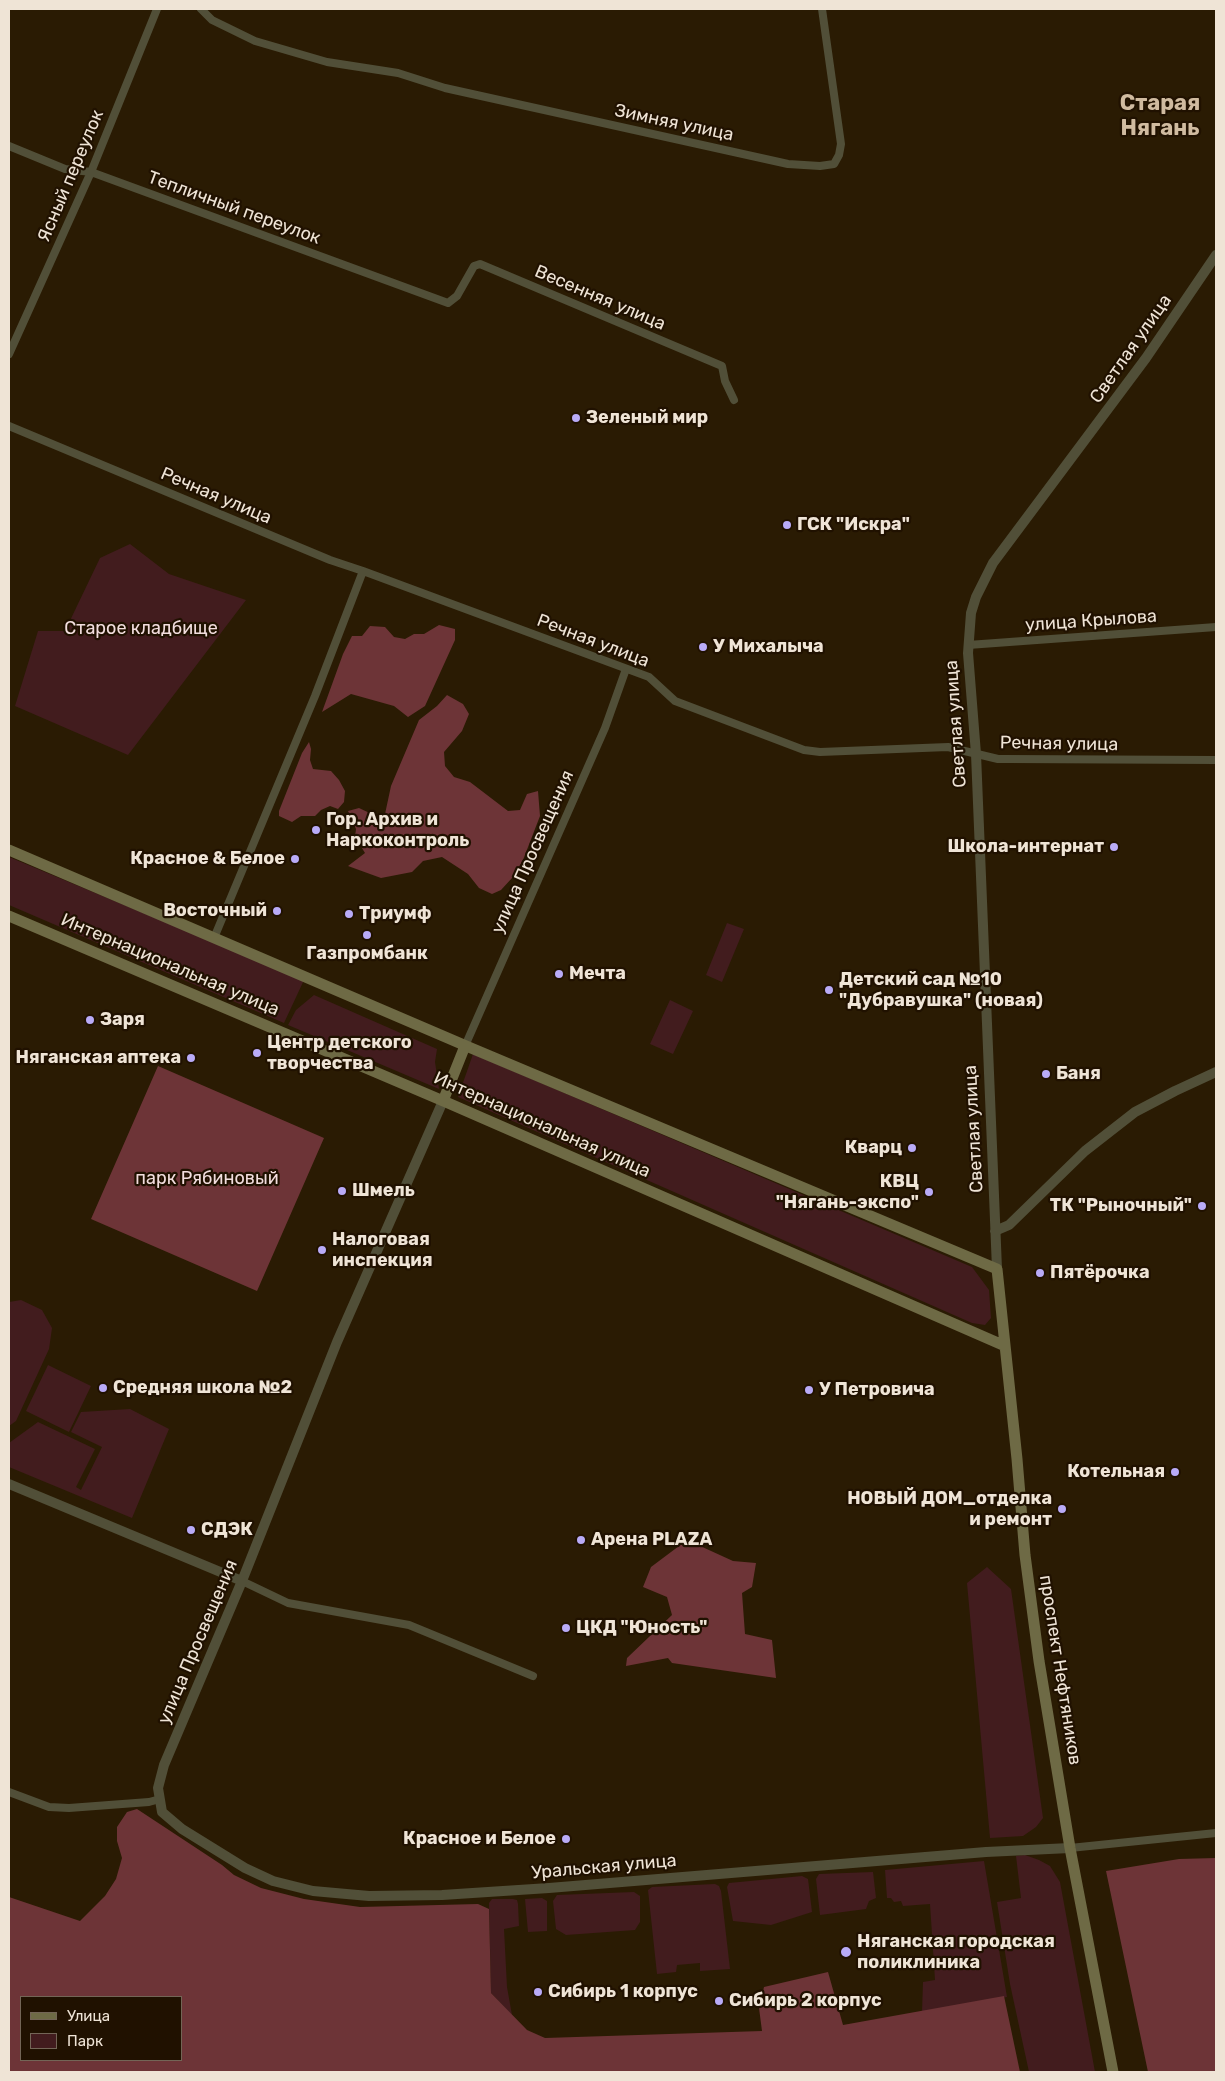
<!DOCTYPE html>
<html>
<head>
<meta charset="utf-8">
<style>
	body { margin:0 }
	#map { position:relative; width:1225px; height:2081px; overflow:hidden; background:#2a1b03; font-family:Rubik,sans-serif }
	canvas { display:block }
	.frame { position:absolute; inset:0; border:10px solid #efe4d6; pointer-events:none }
	.legend { position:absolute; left:20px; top:1996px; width:162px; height:65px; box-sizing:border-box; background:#201100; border:1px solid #736556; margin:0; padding:6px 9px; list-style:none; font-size:15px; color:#efe4d6 }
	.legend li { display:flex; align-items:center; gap:10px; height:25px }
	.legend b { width:25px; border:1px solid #736556 }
</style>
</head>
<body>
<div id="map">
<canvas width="1225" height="2081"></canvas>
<div class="frame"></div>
<ul class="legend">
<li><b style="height:6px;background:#6e6a45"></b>Улица</li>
<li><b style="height:14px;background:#421c1e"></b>Парк</li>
</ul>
</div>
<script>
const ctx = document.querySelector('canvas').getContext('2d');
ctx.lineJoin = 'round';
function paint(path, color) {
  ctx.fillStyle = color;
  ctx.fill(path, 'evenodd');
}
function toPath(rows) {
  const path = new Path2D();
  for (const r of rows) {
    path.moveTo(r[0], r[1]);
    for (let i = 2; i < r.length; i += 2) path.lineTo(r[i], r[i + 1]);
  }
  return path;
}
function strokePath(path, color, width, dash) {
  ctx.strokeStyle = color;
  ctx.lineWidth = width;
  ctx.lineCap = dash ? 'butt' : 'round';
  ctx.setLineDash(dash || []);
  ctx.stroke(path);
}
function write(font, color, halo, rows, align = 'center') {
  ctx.font = font + ' Rubik,sans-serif';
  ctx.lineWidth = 4.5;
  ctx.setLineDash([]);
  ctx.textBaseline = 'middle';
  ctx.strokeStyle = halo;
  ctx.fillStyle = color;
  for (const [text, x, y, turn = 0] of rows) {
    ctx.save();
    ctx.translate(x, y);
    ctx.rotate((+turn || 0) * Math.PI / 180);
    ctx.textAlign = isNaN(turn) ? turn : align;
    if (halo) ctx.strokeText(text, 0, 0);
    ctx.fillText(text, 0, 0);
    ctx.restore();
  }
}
const green = toPath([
	[130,544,169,574,246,600,128,755,15,706,38,631,65,631,100,558],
	[9,857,304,980,284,1023,9,905],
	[727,923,744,929,722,982,706,975],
	[314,995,437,1049,435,1062,439,1089,288,1025,296,1010],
	[670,1000,693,1011,673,1054,650,1044],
	[473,1054,972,1267,989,1290,991,1318,985,1325,972,1323,458,1097],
	[21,1300,42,1310,52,1328,49,1349,16,1421,9,1426,9,1302],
	[48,1365,91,1386,69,1432,26,1411],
	[130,1409,169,1429,132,1518,9,1467,9,1443,38,1422,95,1449,76,1487,81,1490,102,1447,71,1432,81,1412],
	[987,1567,1011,1589,1043,1818,1036,1827,1023,1836,990,1838,967,1583],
	[1025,1855,1039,1860,1050,1866,1060,1882,1095,2072,1029,2072,1010,1984,997,1902,1021,1898,1016,1856],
	[984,1861,1007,1997,922,2012,923,1982,935,1980,930,1904,903,1906,901,1901,894,1902,891,1898,887,1898,885,1870],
	[873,1872,876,1898,869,1901,866,1909,820,1915,816,1879,819,1874],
	[802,1876,808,1879,812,1912,771,1925,733,1921,727,1887,729,1883],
	[715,1884,719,1886,721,1891,730,1969,700,1971,700,1963,677,1965,676,1972,657,1974,648,1890,652,1887],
	[634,1892,640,1896,640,1922,635,1930,566,1935,556,1929,553,1901,557,1895],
	[542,1898,547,1901,547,1931,528,1932,525,1899],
	[492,1899,513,1899,517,1900,518,1904,519,1926,504,1929,507,1987,512,2015,491,1993,489,1903]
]);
const forest = toPath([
	[439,625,455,629,455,640,425,706,408,717,394,706,351,694,322,712,343,654,352,636,362,636,370,626,385,627,394,637,405,639,414,634,424,634],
	[447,695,463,704,469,714,462,731,444,752,445,766,454,777,470,782,508,811,520,810,527,794,538,791,540,816,523,860,512,878,501,890,492,894,479,888,468,874,442,857,423,861,412,872,381,878,348,866,365,853,355,837,356,829,348,811,359,808,376,816,385,814,391,786,419,720,437,706],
	[309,742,311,749,310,760,313,769,331,771,339,780,345,791,344,802,338,809,330,806,321,810,315,816,301,816,292,822,279,816,279,811,302,753],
	[158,1066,324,1138,257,1291,91,1219],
	[687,1540,733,1561,756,1563,752,1587,742,1593,745,1634,772,1640,776,1678,672,1663,668,1658,626,1666,627,1658,672,1615,667,1597,643,1587,651,1567],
	[137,1809,222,1865,234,1875,261,1888,304,1899,360,1907,478,1904,489,1909,491,1993,527,2030,545,2038,762,2031,759,2008,764,1987,828,1972,843,2025,1004,1996,1020,2072,9,2072,9,1897,80,1921,105,1896,116,1879,122,1858,117,1841,117,1827,127,1812],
	[181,1997,181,2060,21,2060,21,1997],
	[1216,1858,1216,2072,1148,2072,1106,1871,1179,1859]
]);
const minor = toPath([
	[201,9,212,20,255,41,327,62,398,73,445,88,788,164,820,166,834,164,839,155,841,144,822,9],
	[9,146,65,169,91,172,448,303,457,296,474,266,480,264,722,366,725,381,734,400],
	[9,354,91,172,157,9],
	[9,426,330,560,363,571,649,677,675,701,804,750,820,752,948,747,998,759,1008,759,1216,760],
	[968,645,1216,627],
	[214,938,315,696,363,571],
	[465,1046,605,728,626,669],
	[242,1581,288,1603,409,1625,533,1676],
	[9,1792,49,1807,69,1808,149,1802,160,1799],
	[1070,1848,1216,1833]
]);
const tertiary = toPath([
	[443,1101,337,1342,242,1581,164,1765,158,1788,162,1812,182,1829,245,1868,273,1881,313,1891,369,1896,442,1895,549,1888,986,1852,1070,1848],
	[995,1231,1009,1225,1085,1151,1135,1112,1175,1091,1216,1072],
	[997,1269,976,754,968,653,971,613,976,597,993,563,1146,358,1216,255],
	[9,1484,242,1581]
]);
const secondary = toPath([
	[9,850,471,1048,997,1269,1017,1459,1025,1555,1039,1661,1070,1848,1113,2072],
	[9,916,448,1103,1005,1346],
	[443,1101,465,1046]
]);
const markers = [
	[576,418,5,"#b9abf7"],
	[787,525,5,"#b9abf7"],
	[703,647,5,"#b9abf7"],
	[316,830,5,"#b9abf7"],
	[1114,847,5,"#b9abf7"],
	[295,859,5,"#b9abf7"],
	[277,911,5,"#b9abf7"],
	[349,914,5,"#b9abf7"],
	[367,935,5,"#b9abf7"],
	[559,974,5,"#b9abf7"],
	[829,990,5,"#b9abf7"],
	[90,1020,5,"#b9abf7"],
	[257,1053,5,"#b9abf7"],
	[191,1058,5,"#b9abf7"],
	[1046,1074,5,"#b9abf7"],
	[912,1148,5,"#b9abf7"],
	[342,1191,5,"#b9abf7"],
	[929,1192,5,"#b9abf7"],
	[1202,1206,5,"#b9abf7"],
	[322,1250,5,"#b9abf7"],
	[1040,1273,5,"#b9abf7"],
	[103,1388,5,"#b9abf7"],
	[809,1390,5,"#b9abf7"],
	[1175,1472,5,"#b9abf7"],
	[1062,1509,5,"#b9abf7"],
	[191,1530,5,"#b9abf7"],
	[581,1540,5,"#b9abf7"],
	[566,1628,5,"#b9abf7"],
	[566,1839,5,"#b9abf7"],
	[846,1952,6,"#b9abf7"],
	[538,1992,5,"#b9abf7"],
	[719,2001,5,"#b9abf7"]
];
const streetNames = [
	["Зимняя улица",674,123,12],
	["Ясный переулок",71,176,-67],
	["Тепличный переулок",234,208,20],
	["Весенняя улица",600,298,23],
	["Светлая улица",1131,349,-55],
	["Речная улица",216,496,23],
	["улица Крылова",1091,621,-4],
	["Речная улица",593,641,21],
	["Светлая улица",956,724,-94],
	["Речная улица",1059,744,1],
	["улица Просвещения",533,852,-66],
	["Интернациональная улица",170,965,23],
	["Интернациональная улица",542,1125,24],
	["Светлая улица",974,1129,-93],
	["улица Просвещения",198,1642,-67],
	["проспект Нефтяников",1060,1670,81],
	["Уральская улица",604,1867,-5]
];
const poiNames = [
	["Зеленый мир",586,418],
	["ГСК \"Искра\"",797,525],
	["У Михалыча",713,647],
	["Гор. Архив и",326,820],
	["Наркоконтроль",326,841],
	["Школа-интернат",1104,847,"right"],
	["Красное & Белое",285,859,"right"],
	["Восточный",267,911,"right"],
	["Триумф",359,914],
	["Газпромбанк",367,954,"center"],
	["Мечта",569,974],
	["Детский сад №10",839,980],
	["\"Дубравушка\" (новая)",839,1001],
	["Заря",100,1020],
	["Центр детского",267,1043],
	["творчества",267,1064],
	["Няганская аптека",181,1058,"right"],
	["Баня",1056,1074],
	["Кварц",902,1148,"right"],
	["КВЦ",919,1182,"right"],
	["\"Нягань-экспо\"",919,1203,"right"],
	["Шмель",352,1191],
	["ТК \"Рыночный\"",1192,1206,"right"],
	["Налоговая",332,1240],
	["инспекция",332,1261],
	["Пятёрочка",1050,1273],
	["Средняя школа №2",113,1388],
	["У Петровича",819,1390],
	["Котельная",1165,1472,"right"],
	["НОВЫЙ ДОМ_отделка",1052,1499,"right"],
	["и ремонт",1052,1520,"right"],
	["СДЭК",201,1530],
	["Арена PLAZA",591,1540],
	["ЦКД \"Юность\"",576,1628],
	["Красное и Белое",556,1839,"right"],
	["Няганская городская",857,1942],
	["поликлиника",857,1963],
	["Сибирь 1 корпус",548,1992],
	["Сибирь 2 корпус",729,2001]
];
const parkNames = [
	["Старое кладбище",141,629],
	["парк Рябиновый",207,1179]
];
const districtNames = [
	["Старая",1160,104],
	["Нягань",1160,129]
];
paint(green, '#421c1e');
paint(forest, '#6d3437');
strokePath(minor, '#514f38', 8);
strokePath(tertiary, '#514f38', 10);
strokePath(secondary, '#6e6a45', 11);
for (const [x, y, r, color] of markers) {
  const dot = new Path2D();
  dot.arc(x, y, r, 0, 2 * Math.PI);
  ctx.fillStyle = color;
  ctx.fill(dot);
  strokePath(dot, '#201100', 2);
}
write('18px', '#efe4d6', '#201100', streetNames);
write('bold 18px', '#efe4d6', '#201100', poiNames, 'left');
write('18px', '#f2dddd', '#201100', parkNames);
write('bold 22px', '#d0bba0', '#201100', districtNames);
</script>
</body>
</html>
